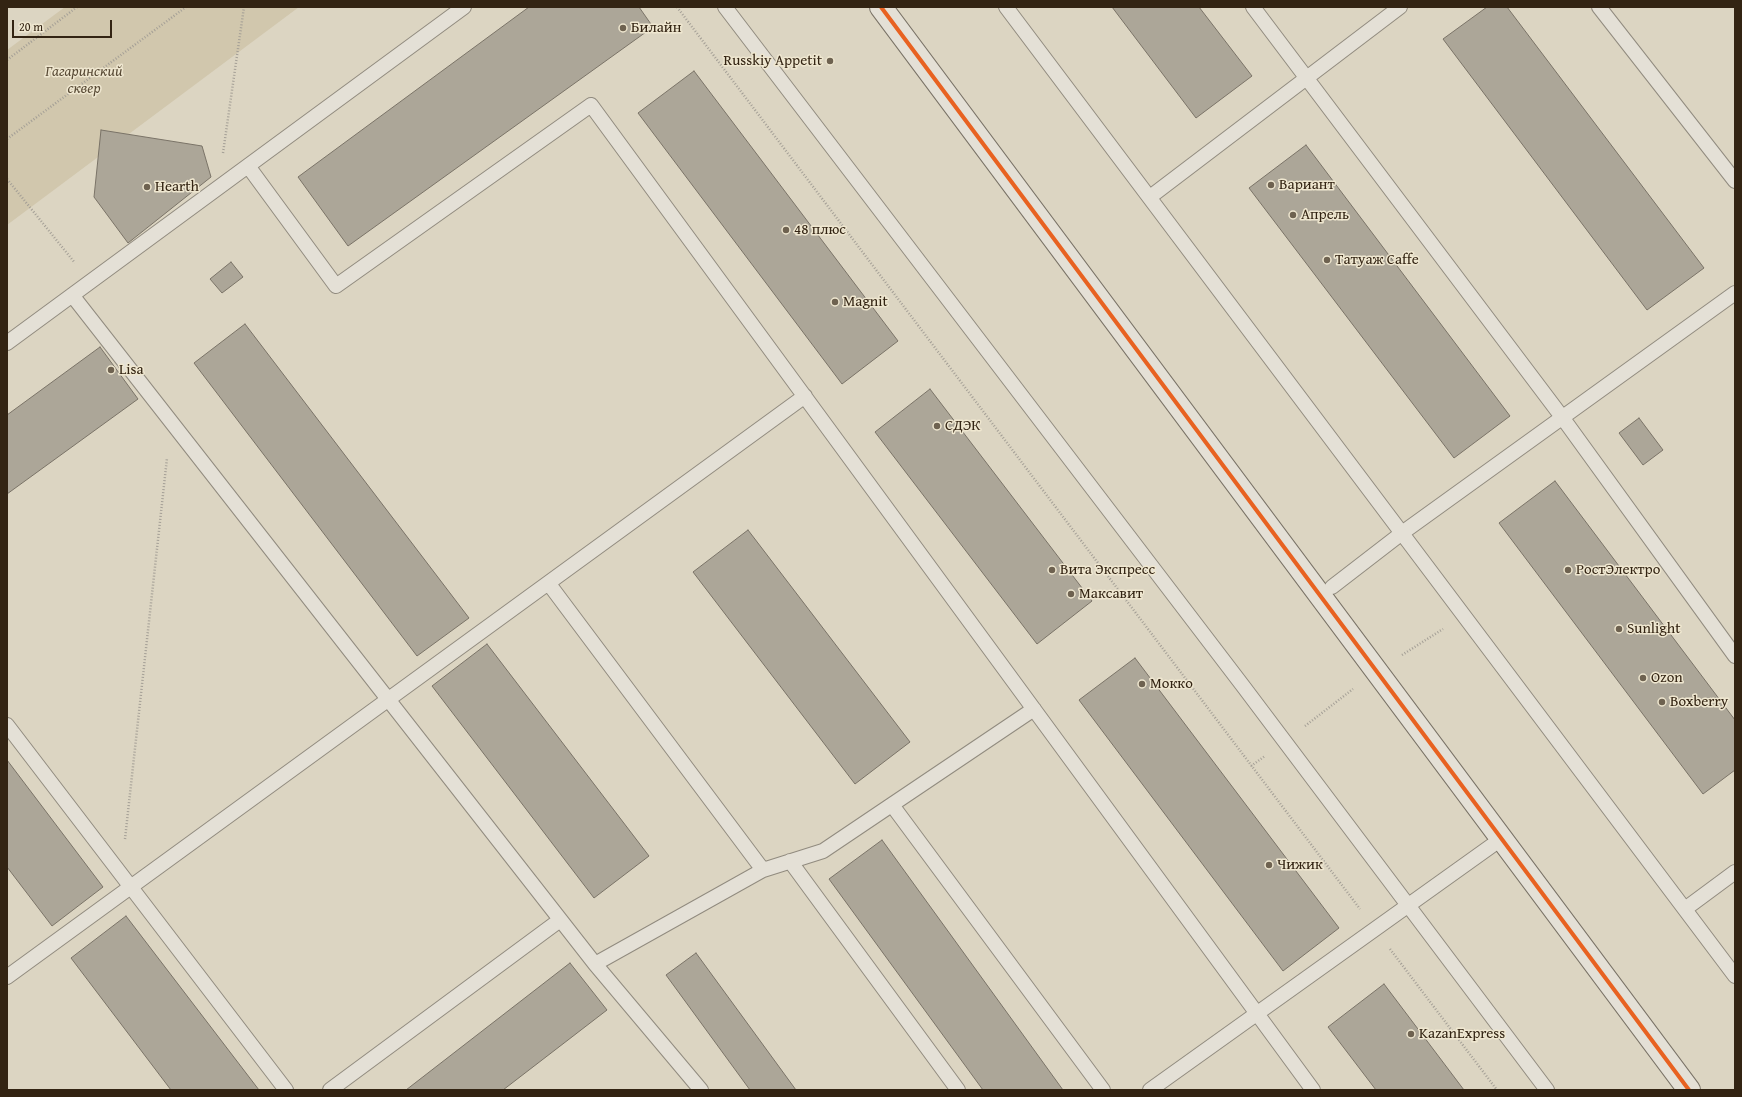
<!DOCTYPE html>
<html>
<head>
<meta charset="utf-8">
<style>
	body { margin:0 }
	#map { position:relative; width:1742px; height:1097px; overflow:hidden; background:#dcd5c2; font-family:"Gentium Book Plus",serif }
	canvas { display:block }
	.frame { position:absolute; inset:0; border:8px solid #332413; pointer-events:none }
	.scale { position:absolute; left:12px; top:20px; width:100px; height:18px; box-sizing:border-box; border:2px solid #332413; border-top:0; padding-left:5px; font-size:12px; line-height:14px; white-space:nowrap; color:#332413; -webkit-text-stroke:3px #efe7d0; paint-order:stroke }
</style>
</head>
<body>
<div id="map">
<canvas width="1742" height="1097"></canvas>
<div class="frame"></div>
<div class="scale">20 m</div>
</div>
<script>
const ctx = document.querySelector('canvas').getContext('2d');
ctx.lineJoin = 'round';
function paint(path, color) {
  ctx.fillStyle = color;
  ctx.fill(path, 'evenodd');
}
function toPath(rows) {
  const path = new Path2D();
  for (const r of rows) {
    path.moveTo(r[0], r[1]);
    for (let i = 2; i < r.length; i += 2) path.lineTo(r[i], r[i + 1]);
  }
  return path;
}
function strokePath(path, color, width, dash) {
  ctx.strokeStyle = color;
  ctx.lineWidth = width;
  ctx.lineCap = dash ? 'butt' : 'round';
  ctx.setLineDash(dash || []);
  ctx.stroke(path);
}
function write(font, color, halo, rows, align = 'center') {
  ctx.font = font + ' "Gentium Book Plus",serif';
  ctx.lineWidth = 3;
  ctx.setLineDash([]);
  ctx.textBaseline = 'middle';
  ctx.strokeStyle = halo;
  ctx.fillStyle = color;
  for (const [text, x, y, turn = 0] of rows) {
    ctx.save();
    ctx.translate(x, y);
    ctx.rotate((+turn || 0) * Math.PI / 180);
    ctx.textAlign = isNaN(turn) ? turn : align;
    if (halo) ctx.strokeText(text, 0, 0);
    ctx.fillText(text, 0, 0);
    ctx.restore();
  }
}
const green = toPath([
	[65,7,299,7,7,225,7,50]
]);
const building = toPath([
	[529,7,639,7,653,27,348,246,298,177,529,7],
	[1112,7,1199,7,1252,76,1196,118,1112,7],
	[1487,7,1507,7,1704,268,1647,310,1443,39,1487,7],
	[694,71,898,341,842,384,638,113,694,71],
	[101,130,202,146,211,177,128,243,94,197,101,130],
	[1306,145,1510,416,1454,458,1249,188,1306,145],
	[231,262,243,277,222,293,210,279,231,262],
	[245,324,469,618,417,656,194,363,245,324],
	[100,347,138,399,7,494,7,415,100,347],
	[930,389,1092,601,1037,644,875,432,930,389],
	[1639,418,1663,450,1643,465,1619,433,1639,418],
	[1555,481,1735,720,1735,770,1703,794,1499,523,1555,481],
	[748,530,910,742,855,784,693,572,748,530],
	[487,644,649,856,594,898,432,686,487,644],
	[1135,658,1339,928,1283,971,1079,700,1135,658],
	[7,760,103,887,52,926,7,867,7,760],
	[882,840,1063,1090,983,1090,829,879,882,840],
	[126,916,259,1090,171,1090,71,958,126,916],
	[696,953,796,1090,750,1090,666,975,696,953],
	[570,963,607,1010,503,1090,406,1090,570,963],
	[1384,984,1464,1090,1376,1090,1328,1027,1384,984]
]);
const path = toPath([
	[677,7,1360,909],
	[7,60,77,7],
	[7,139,186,7],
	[223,153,244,7],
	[7,179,75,263],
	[1402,655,1443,629],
	[1305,726,1353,689],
	[1251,766,1265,756],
	[125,839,167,458],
	[1390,949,1497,1090]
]);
const service = toPath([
	[725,7,1243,686,1547,1090],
	[1006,7,1735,976],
	[1253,7,1562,417,1735,656],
	[1599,7,1735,181],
	[248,166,336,286,591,105,1313,1090],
	[1150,197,1400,7],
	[72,295,595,964,701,1090],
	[7,343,464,7],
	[549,584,763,870],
	[1332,587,1402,533,1735,293],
	[7,725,286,1090],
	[892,805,1103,1090],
	[790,861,958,1090],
	[1685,909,1735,872],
	[595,964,763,870,823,851,1034,709],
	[7,977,805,396],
	[330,1090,560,920],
	[1150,1090,1501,839]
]);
const secondary = toPath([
	[881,7,1689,1090]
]);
const bus1 = toPath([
	[881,7,1689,1090]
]);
const markers = [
	[623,28,4,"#6e6250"],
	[830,61,4,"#6e6250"],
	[1271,185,4,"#6e6250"],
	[147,187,4,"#6e6250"],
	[1293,215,4,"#6e6250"],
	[786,230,4,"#6e6250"],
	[1327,260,4,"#6e6250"],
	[835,302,4,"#6e6250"],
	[111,370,4,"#6e6250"],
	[937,426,4,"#6e6250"],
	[1052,570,4,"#6e6250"],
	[1568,570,4,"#6e6250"],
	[1071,594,4,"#6e6250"],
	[1619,629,4,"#6e6250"],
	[1643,678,4,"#6e6250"],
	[1142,684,4,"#6e6250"],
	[1662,702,4,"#6e6250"],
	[1269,865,4,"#6e6250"],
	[1411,1034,4,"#6e6250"]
];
const poiNames = [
	["Билайн",631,28],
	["Russkiy Appetit",822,61,"right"],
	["Вариант",1279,185],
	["Hearth",155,187],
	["Апрель",1301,215],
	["48 плюс",794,230],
	["Татуаж Caffe",1335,260],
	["Magnit",843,302],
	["Lisa",119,370],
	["СДЭК",945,426],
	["Вита Экспресс",1060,570],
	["РостЭлектро",1576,570],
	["Максавит",1079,594],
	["Sunlight",1627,629],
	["Ozon",1651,678],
	["Мокко",1150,684],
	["Boxberry",1670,702],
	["Чижик",1277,865],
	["KazanExpress",1419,1034]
];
const parkNames = [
	["Гагаринский",84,72],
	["сквер",84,89]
];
paint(green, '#d1c7ad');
paint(building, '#aca698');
strokePath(building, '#7a7367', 1);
strokePath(service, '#918b7f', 16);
strokePath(secondary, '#7a7367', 24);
strokePath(path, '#a49f96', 2.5, [1, 2]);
strokePath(service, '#e4e0d6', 14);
strokePath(secondary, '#e4e0d6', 22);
strokePath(bus1, '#e86221', 4);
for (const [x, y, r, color] of markers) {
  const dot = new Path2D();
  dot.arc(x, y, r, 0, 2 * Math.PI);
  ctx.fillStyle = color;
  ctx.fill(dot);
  strokePath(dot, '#efe7d0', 1.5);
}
write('15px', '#332413', '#efe7d0', poiNames, 'left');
write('italic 15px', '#584a35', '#efe7d0', parkNames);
</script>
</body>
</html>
